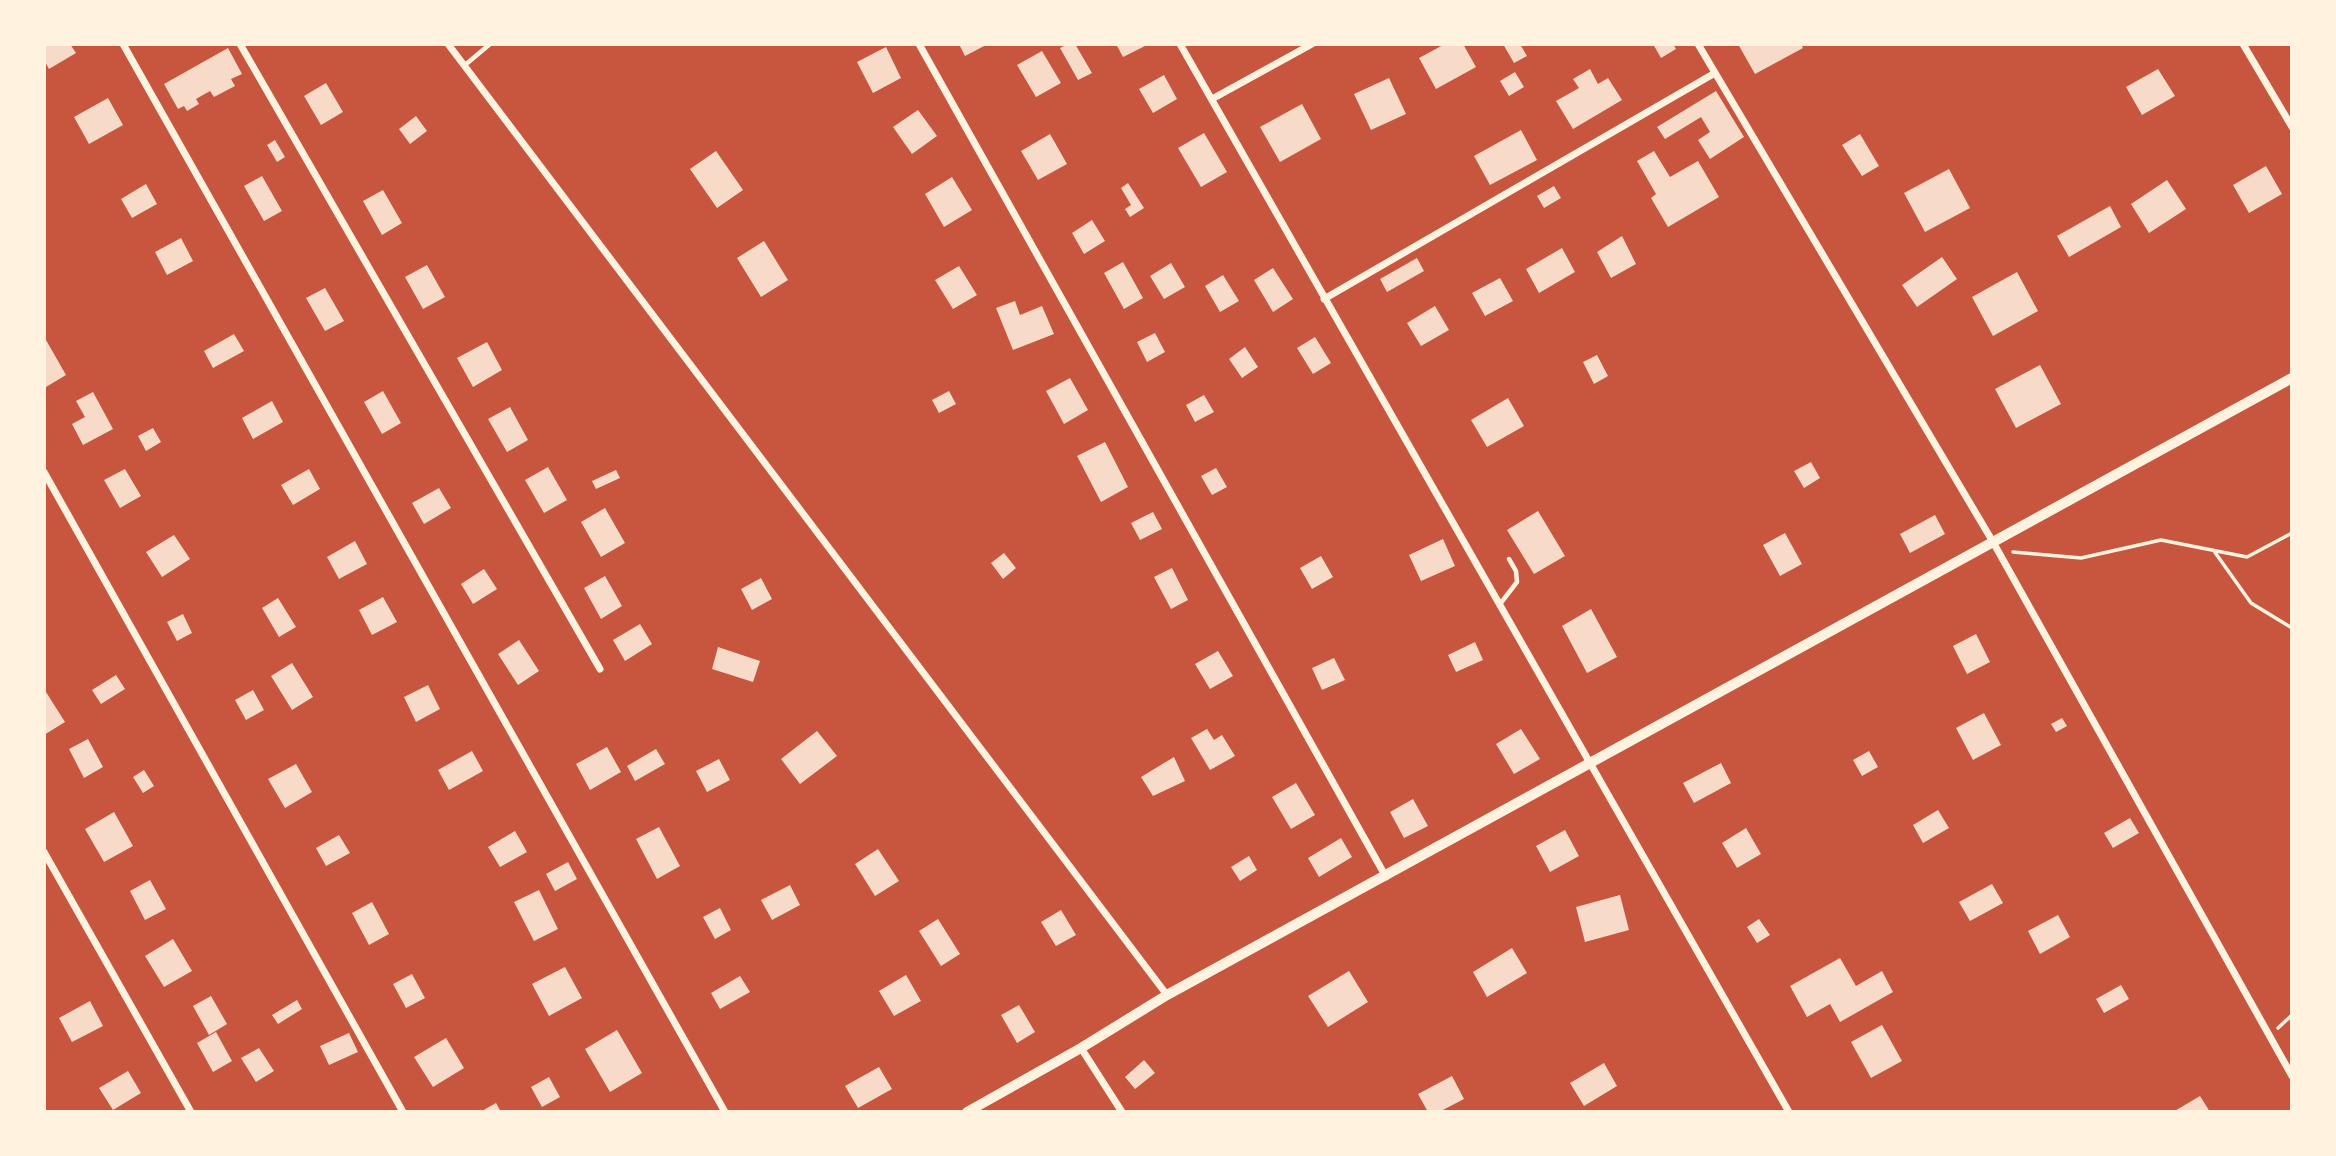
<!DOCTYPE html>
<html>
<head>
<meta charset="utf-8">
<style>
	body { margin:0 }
	#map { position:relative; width:2336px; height:1156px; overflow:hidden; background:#c8553d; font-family:Helvetica,sans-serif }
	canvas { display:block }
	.frame { position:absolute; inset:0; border:46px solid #fff3e0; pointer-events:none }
</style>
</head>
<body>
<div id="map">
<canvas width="2336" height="1156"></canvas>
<div class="frame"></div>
</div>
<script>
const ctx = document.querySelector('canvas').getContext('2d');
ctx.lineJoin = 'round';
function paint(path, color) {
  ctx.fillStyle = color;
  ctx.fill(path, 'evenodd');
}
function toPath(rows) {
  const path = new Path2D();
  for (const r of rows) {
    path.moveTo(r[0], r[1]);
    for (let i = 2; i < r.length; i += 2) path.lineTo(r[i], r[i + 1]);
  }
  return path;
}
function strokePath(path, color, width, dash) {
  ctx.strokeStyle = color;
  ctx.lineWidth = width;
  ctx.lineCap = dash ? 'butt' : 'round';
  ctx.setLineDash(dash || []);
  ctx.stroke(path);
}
const building = toPath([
	[46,44,70,44,76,53,49,69,44,60,44,45],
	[959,44,988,44,965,56],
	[1068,44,1075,44,1092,73,1078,80,1060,48],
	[1116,44,1149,44,1123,57],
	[1445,44,1463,44,1476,67,1436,89,1419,58],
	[1503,44,1520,44,1527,56,1514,63],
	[1653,44,1673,44,1676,49,1661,58],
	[1738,44,1801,44,1803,48,1755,74],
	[886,47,901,78,873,93,857,62],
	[228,48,242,74,231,79,235,86,214,97,210,91,196,99,199,104,187,111,184,106,178,109,164,84],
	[1042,51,1061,83,1036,97,1017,65],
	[1590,69,1598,84,1608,78,1622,100,1573,129,1556,101,1579,88,1573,79],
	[2158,69,2175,96,2142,115,2126,87],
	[1515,72,1524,87,1509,96,1500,81],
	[1164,75,1177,99,1153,113,1139,89],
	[1389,78,1406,114,1371,130,1354,94],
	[326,83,343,112,321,125,304,96],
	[1716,91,1744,137,1710,159,1698,140,1710,132,1701,117,1665,139,1657,127],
	[108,98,123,125,89,144,74,117],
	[1302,104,1321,139,1280,162,1260,127],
	[918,110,937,136,912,154,893,127],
	[416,116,427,131,410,144,399,129],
	[1521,130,1537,160,1490,185,1474,156],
	[1204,133,1227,172,1201,187,1178,148],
	[1050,134,1067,164,1038,180,1021,151],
	[1860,134,1879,166,1862,176,1842,145],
	[275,140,285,157,277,162,267,145],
	[716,151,743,190,717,208,690,169],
	[1654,151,1670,177,1698,161,1719,197,1668,227,1651,198,1656,194,1637,161],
	[2266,166,2282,194,2249,213,2233,185],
	[1949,169,1970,208,1925,232,1904,193],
	[262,176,282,211,264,221,244,186],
	[952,177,972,210,944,227,925,194],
	[2167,180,2186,209,2149,233,2131,204],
	[1128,183,1144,208,1130,217,1125,209,1131,205,1121,188],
	[146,184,157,204,132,218,121,199],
	[1554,186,1561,198,1544,208,1537,196],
	[383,190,402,223,382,235,363,201],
	[2110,206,2121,227,2069,257,2057,236],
	[1092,220,1105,241,1084,254,1072,233],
	[1622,236,1636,264,1611,278,1597,252],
	[181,238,193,261,167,275,155,252],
	[764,241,788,280,761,297,737,258],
	[1562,248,1575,272,1539,293,1526,269],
	[1942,257,1957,279,1917,307,1902,285],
	[1417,258,1424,271,1387,292,1380,279],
	[1123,262,1143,298,1124,309,1104,273],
	[1171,263,1185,287,1164,299,1150,276],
	[427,265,445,297,423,309,405,277],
	[959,266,977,295,953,309,935,280],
	[1273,268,1293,299,1273,312,1254,280],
	[2017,272,2038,311,1993,336,1972,297],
	[1223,275,1239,301,1220,312,1205,286],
	[1500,278,1513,301,1485,316,1472,293],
	[325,288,344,321,325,331,306,298],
	[1015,301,1020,315,1042,306,1054,334,1013,350,996,308],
	[1435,306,1449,330,1421,346,1407,323],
	[1155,333,1165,352,1147,362,1137,342],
	[234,334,244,351,213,368,204,351],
	[1315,337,1331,363,1313,374,1297,348],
	[46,340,66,375,46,387,44,383,44,341],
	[487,342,502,370,473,387,457,358],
	[1245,347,1258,367,1242,378,1229,359],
	[1597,355,1608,376,1594,384,1583,362],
	[2040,365,2061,404,2016,428,1995,389],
	[1070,378,1088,410,1064,424,1046,391],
	[383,391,401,423,382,434,364,402],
	[949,391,956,404,939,413,932,400],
	[93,392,113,429,83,445,72,424,85,417,76,401],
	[1204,395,1214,412,1195,422,1186,405],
	[1508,398,1524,426,1487,447,1471,420],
	[272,401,283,422,253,439,242,418],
	[510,407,528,440,507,452,488,419],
	[153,428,161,442,146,451,138,436],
	[1105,442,1128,487,1101,502,1077,456],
	[1811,462,1820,478,1804,488,1794,471],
	[548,467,567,500,544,513,525,480],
	[1216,468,1227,487,1212,495,1201,476],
	[125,469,141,496,120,508,104,480],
	[309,469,320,489,293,505,281,485],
	[616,470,620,478,596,489,592,481],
	[439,488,451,508,424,524,412,503],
	[605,508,625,543,601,557,581,522],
	[1538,511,1565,556,1534,574,1507,530],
	[1153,512,1162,529,1140,540,1131,523],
	[1935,515,1945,534,1910,553,1900,534],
	[1785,533,1802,564,1780,576,1763,545],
	[174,535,190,559,162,577,146,552],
	[1443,539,1455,566,1421,581,1409,555],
	[355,541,367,564,339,579,327,557],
	[1004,553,1016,568,1003,579,991,563],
	[1321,556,1333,577,1312,589,1300,568],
	[1172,568,1188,600,1171,609,1154,577],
	[484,569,497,589,473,604,461,584],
	[605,576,622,606,601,619,584,588],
	[761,578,772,599,752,610,741,589],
	[383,597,397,622,372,635,359,610],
	[278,598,296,627,279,637,262,608],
	[1591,609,1617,657,1587,673,1562,626],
	[183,614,192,633,177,641,167,622],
	[640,624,652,644,625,661,613,640],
	[1976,634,1990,662,1967,674,1953,646],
	[519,640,539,671,518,685,498,654],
	[1475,642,1483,660,1456,672,1448,655],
	[718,647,760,661,753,682,712,669],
	[1218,651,1233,676,1210,689,1195,664],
	[1334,658,1345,680,1322,690,1312,668],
	[292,663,313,697,292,710,271,676],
	[116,675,125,689,101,704,92,690],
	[428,685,440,709,416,722,404,697],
	[253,690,264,710,246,720,235,700],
	[46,692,65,722,44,735,44,693],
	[1984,713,2001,745,1973,760,1956,728],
	[2062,718,2067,726,2056,732,2051,724],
	[1207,729,1214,740,1222,735,1235,756,1210,770,1191,738],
	[1521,729,1540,759,1514,774,1496,744],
	[817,731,837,756,800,784,781,759],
	[88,739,103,767,84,778,69,749],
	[607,747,621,772,590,790,576,764],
	[656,749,665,764,635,781,627,766],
	[472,751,483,771,449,790,438,770],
	[1869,751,1878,767,1862,776,1853,760],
	[1174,757,1185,781,1153,796,1141,777],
	[719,759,730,780,707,792,696,771],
	[1721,763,1731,783,1694,803,1683,783],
	[296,764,312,792,285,808,268,779],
	[144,770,154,786,143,793,133,777],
	[1296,783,1315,815,1291,829,1272,797],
	[1413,799,1428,826,1404,838,1390,812],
	[1938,810,1949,828,1923,843,1913,825],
	[114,812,133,846,104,862,85,829],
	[2130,818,2139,833,2113,848,2104,833],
	[659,827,680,866,657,879,636,839],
	[1746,828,1761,854,1737,868,1722,843],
	[1565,830,1579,856,1550,872,1536,846],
	[515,831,527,852,500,867,488,847],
	[339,835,350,853,326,866,316,848],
	[1341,838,1352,857,1319,877,1308,858],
	[878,849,899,881,875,896,855,864],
	[1249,856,1257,870,1240,881,1231,867],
	[568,862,577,879,555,891,546,874],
	[150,880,166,909,145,920,130,891],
	[1992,884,2003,903,1970,921,1959,902],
	[790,885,800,905,772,920,761,900],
	[539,890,558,929,534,941,514,902],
	[1620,895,1629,930,1585,942,1576,907],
	[372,902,389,934,369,945,352,913],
	[720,908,731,930,715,939,703,917],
	[1061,910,1076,935,1056,946,1041,922],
	[2058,915,2070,937,2040,954,2028,931],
	[938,919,960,954,941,966,919,931],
	[1759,919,1770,935,1757,943,1747,927],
	[173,939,192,971,164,987,145,956],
	[1512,948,1527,973,1487,997,1473,972],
	[1840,958,1856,986,1882,971,1893,992,1840,1022,1830,1004,1807,1017,1790,986],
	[565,967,582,998,549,1016,532,984],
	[1349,971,1368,1002,1328,1027,1308,996],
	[412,974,425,998,406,1008,393,984],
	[906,975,921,1001,894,1016,879,991],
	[740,976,750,992,720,1009,711,993],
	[2121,985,2129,999,2104,1013,2096,999],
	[211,996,227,1024,209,1035,193,1006],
	[297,1000,302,1009,278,1024,272,1015],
	[90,1001,103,1026,72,1042,59,1018],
	[1019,1005,1035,1032,1017,1043,1001,1015],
	[1882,1025,1902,1061,1871,1078,1851,1042],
	[617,1030,642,1073,610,1092,585,1049],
	[216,1032,232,1061,213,1072,197,1043],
	[349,1033,358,1052,329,1065,320,1046],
	[446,1038,464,1068,433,1087,414,1057],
	[259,1048,274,1071,256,1082,241,1058],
	[1144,1060,1155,1073,1135,1089,1125,1077],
	[1604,1063,1617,1086,1584,1106,1570,1083],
	[879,1067,892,1089,858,1108,845,1086],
	[128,1071,141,1093,113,1110,99,1088],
	[1452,1076,1464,1099,1439,1112,1428,1112,1418,1094],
	[549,1077,560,1097,542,1107,531,1087],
	[2200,1096,2210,1112,2173,1112],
	[496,1103,501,1112,480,1112]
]);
const path = toPath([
	[2214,551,2251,603,2292,628],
	[2013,552,2081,558,2161,540,2247,557,2292,533],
	[2278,1028,2292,1015]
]);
const service = toPath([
	[465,65,490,44],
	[1500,604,1517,582,1516,571,1509,559]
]);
const minor = toPath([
	[123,44,725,1112],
	[240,44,600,669],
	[448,44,1167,995],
	[919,44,1386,877],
	[1180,44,1789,1112],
	[1698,44,1993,542,2292,1076],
	[2243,44,2292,127],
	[1212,99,1312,44],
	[1324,299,1715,73],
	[44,472,403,1112],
	[44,852,191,1112],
	[1081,1048,1122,1112]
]);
const tertiary = toPath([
	[967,1112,1081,1048,1167,995,2292,378]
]);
paint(building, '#f7dbc8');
strokePath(path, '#fff3e0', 3.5);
strokePath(service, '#fff3e0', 4.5);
strokePath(minor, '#fff3e0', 7);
strokePath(tertiary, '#fff3e0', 10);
</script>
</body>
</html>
